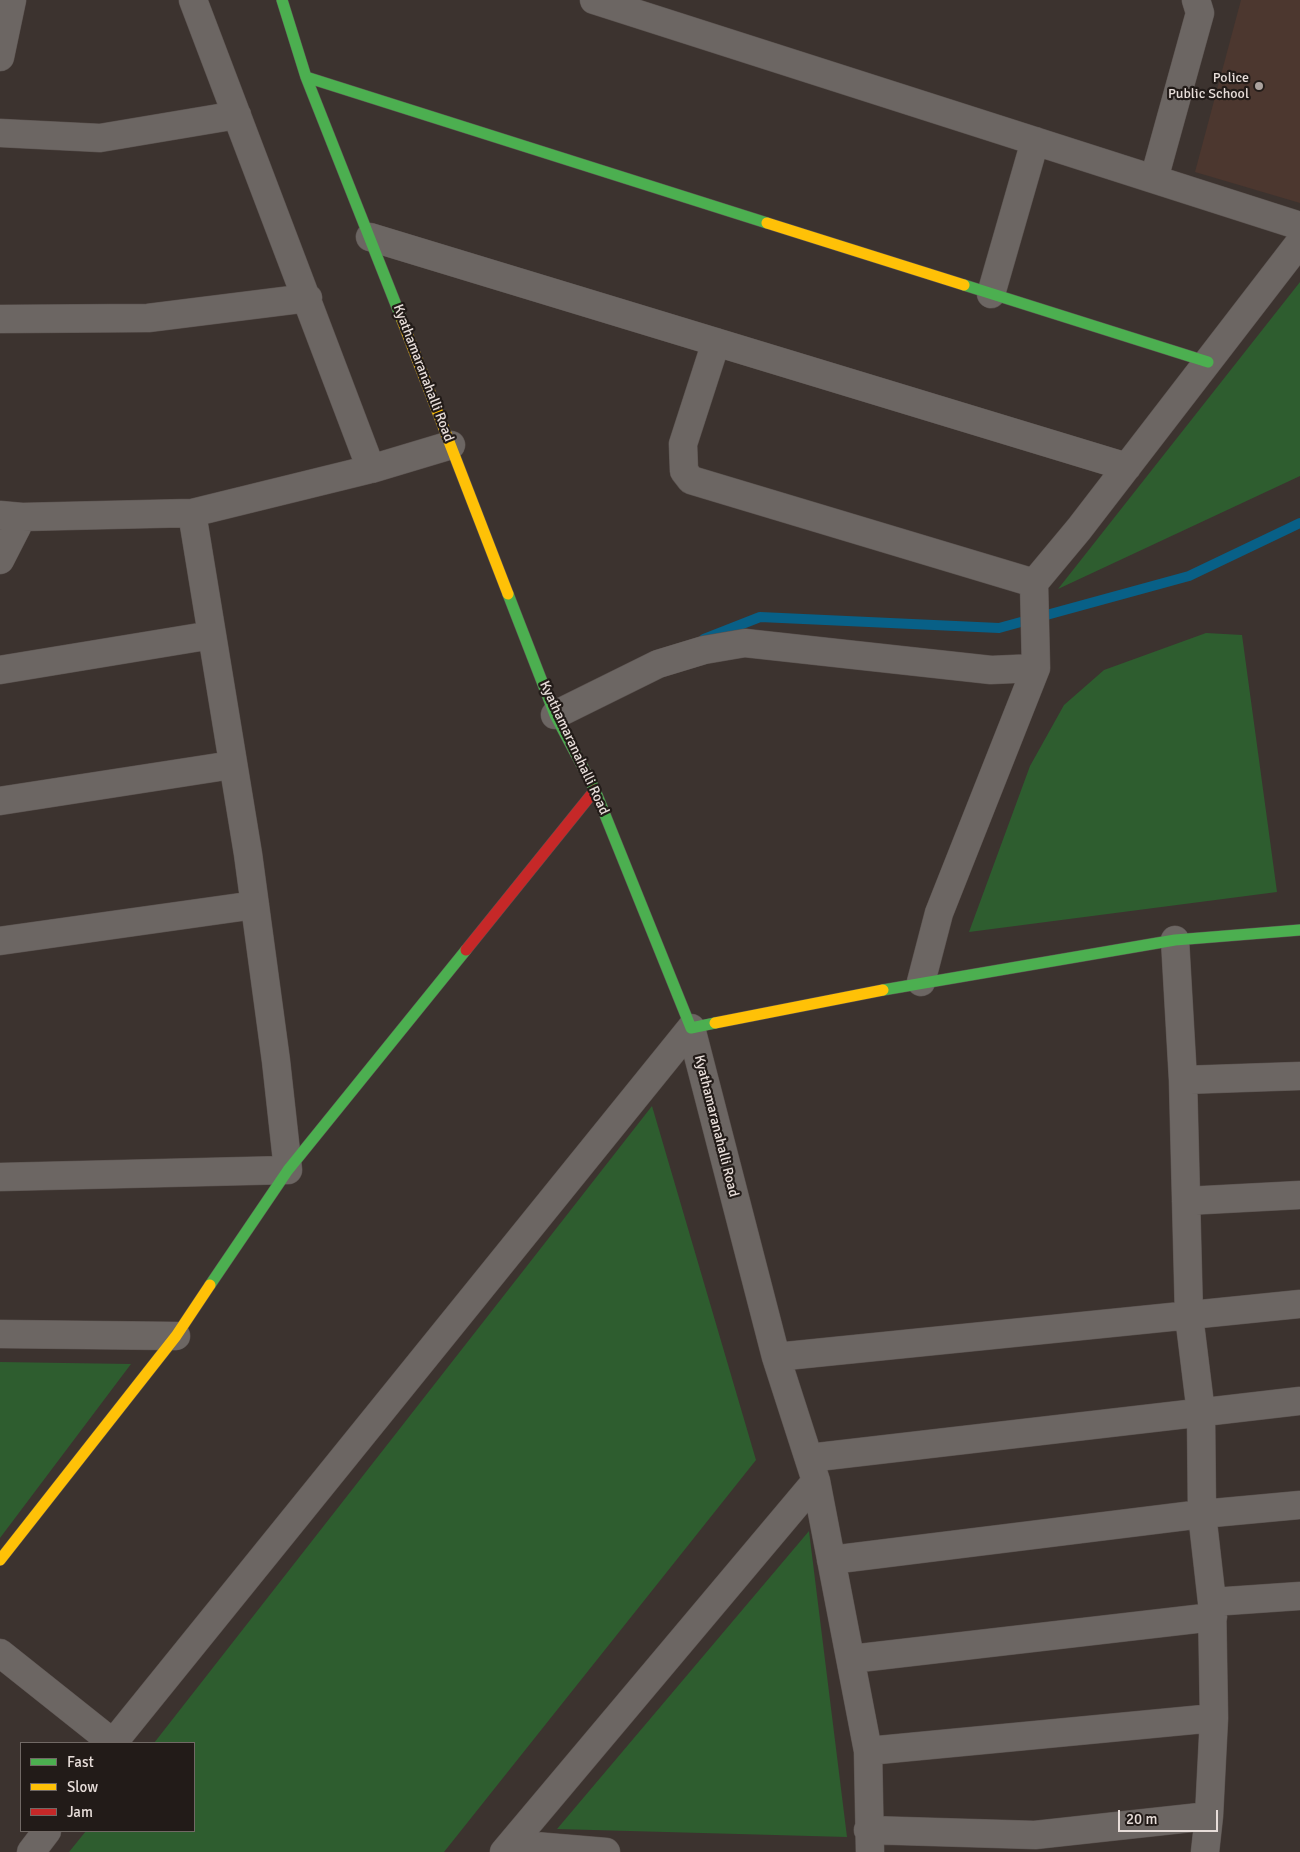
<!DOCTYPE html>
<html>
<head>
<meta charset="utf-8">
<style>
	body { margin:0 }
	#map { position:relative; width:1300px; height:1852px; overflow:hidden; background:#3c332f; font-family:Signika,sans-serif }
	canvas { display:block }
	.legend { position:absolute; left:20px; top:1742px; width:175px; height:90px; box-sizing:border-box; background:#221b18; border:1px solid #716965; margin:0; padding:6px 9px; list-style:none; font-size:15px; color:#e7ddd9 }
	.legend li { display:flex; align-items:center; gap:10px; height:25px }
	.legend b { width:25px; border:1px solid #716965 }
	.scale { position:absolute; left:1118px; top:1810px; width:100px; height:22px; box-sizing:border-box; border:2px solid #e7ddd9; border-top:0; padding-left:6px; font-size:15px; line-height:18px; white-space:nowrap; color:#e7ddd9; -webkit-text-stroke:4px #221b18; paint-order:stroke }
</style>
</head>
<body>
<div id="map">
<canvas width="1300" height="1852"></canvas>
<ul class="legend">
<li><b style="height:6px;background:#4caf50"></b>Fast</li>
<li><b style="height:6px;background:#ffc107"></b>Slow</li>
<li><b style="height:6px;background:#c62828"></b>Jam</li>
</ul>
<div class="scale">20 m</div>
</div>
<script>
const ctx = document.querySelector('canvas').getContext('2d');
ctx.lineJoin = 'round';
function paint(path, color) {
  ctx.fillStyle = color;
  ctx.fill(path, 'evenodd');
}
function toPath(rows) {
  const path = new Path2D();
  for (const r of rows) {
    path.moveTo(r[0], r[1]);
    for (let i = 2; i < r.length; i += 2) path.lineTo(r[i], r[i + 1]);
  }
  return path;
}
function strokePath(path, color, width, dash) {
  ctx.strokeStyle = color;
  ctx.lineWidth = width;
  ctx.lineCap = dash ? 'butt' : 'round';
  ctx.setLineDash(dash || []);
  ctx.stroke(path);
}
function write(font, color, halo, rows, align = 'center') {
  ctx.font = font + ' Signika,sans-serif';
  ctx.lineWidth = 4.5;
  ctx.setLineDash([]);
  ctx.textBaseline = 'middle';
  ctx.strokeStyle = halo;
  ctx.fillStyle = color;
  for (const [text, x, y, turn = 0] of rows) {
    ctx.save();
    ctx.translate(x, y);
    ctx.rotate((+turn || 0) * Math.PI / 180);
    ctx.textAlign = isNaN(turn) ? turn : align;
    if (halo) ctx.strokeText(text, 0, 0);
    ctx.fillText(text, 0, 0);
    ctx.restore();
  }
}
const built = toPath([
	[1241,0,1300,0,1300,203,1195,172]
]);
const green = toPath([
	[1300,282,1300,476,1058,589],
	[1206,633,1242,635,1277,892,969,932,1030,766,1064,705,1104,670],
	[652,1106,756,1460,444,1852,69,1852,86,1831,194,1831,194,1743,154,1743],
	[0,1362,131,1364,0,1538],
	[809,1531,847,1837,557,1829]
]);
const stream = toPath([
	[704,639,760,617,999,628,1189,576,1300,523]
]);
const street = toPath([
	[193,0,371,469],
	[594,0,1300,226],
	[0,57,12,0],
	[0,133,100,138,237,115],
	[1154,179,1200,13,1196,0],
	[370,237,1127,467],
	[991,294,1035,141],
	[0,319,148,318,308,298],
	[716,342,683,444,684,471,691,480,1034,583],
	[0,515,22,517,192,513,371,469,451,445],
	[0,560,22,517],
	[0,670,212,635],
	[555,715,658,664,704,650,745,643,991,670,1036,668],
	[0,801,232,765],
	[1175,940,1183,1080,1189,1316,1201,1413,1202,1514,1212,1602,1214,1718,1209,1816,1205,1852],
	[0,941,255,905],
	[921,982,939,913,1036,668,1034,583,1079,529,1300,242],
	[691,1028,776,1357,816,1481,868,1751,870,1852],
	[1183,1080,1300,1076],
	[0,1177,288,1170,276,1061,248,854,192,513],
	[1186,1201,1300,1195],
	[0,1334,176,1336],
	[776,1357,1300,1304],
	[809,1458,1300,1401],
	[831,1560,1202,1514,1300,1505],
	[1212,1602,1300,1596],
	[0,1653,113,1743],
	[851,1659,1213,1617],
	[113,1743,691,1028],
	[868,1751,1214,1718],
	[868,1830,1035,1835,1209,1816],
	[511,1844,606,1852],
	[31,1852,47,1831],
	[504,1852,816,1481]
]);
const fast = toPath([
	[282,0,306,77,402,320],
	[306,77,767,223],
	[964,285,1208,362],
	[508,594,555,715,595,790,691,1028,715,1023],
	[883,990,1175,940,1300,930],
	[210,1285,288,1170,466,950]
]);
const slow = toPath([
	[767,223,964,285],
	[402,320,508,594],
	[715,1023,883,990],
	[0,1560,176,1336,210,1285]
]);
const jam = toPath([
	[466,950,595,790]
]);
const markers = [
	[1259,86,5,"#aba29e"]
];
const poiNames = [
	["Police",1249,78],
	["Public School",1249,94]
];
const streetNames = [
	["Kyathamaranahalli Road",423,373,69],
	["Kyathamaranahalli Road",574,748,65],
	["Kyathamaranahalli Road",716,1126,76]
];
paint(built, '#4c372f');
paint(green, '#2e5d2f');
strokePath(stream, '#086087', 10);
strokePath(street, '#5a524f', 29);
strokePath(fast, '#5a524f', 12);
strokePath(slow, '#5a524f', 12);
strokePath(jam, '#5a524f', 12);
strokePath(street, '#6c6663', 28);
strokePath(fast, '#4caf50', 11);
strokePath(slow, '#ffc107', 11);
strokePath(jam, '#c62828', 11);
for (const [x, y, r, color] of markers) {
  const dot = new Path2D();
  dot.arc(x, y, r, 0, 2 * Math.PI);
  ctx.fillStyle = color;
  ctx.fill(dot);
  strokePath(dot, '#221b18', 2);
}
write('14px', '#e7ddd9', '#221b18', poiNames, 'right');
write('14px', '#e7ddd9', '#221b18', streetNames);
</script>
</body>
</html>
